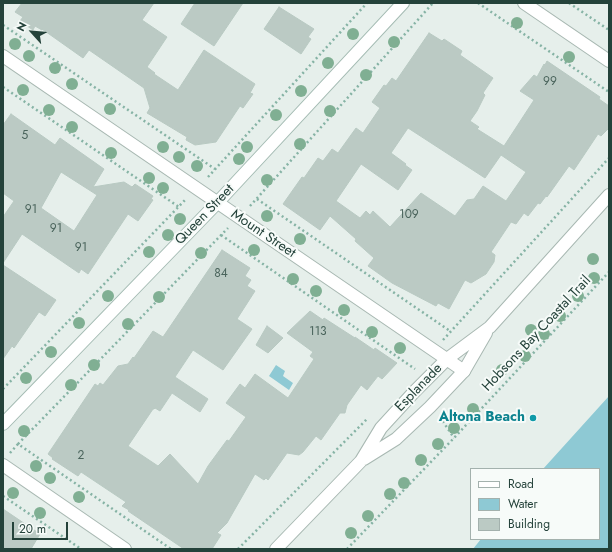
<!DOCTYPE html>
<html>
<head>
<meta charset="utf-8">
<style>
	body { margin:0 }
	#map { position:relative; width:612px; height:552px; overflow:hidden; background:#e6efeb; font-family:Jost,sans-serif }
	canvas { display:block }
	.frame { position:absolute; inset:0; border:4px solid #24423a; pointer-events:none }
	.legend { position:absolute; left:470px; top:468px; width:130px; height:72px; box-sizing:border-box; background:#f7fbf9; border:1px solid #a3b1ad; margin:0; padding:5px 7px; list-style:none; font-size:12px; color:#24423a }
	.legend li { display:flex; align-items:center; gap:8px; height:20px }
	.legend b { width:20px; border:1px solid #a3b1ad }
	.north { position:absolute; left:12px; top:12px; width:40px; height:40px; -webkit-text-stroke:3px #f7fbf9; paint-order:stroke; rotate:297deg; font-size:11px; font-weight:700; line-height:16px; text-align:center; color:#24423a }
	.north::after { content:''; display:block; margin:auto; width:14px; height:18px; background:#24423a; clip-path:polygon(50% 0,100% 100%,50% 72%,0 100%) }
	.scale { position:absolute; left:12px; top:522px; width:56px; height:18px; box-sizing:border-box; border:2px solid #24423a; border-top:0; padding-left:5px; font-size:12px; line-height:14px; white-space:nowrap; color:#24423a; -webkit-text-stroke:3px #f7fbf9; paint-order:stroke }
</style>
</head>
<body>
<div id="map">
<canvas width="612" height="552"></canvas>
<div class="frame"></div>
<ul class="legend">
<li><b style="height:5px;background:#fff"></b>Road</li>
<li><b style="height:11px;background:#8ec9d4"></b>Water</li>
<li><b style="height:11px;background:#bbcac4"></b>Building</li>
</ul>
<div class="north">N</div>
<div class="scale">20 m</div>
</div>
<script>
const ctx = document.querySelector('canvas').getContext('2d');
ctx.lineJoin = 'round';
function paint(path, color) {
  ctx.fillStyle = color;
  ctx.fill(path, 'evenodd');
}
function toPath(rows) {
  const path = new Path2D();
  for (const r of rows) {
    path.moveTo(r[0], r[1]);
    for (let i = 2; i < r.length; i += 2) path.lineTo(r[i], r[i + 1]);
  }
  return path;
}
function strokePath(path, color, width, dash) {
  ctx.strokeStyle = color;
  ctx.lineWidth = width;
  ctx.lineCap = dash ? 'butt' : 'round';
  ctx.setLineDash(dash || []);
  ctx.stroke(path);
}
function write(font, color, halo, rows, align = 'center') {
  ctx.font = font + ' Jost,sans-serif';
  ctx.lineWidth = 4;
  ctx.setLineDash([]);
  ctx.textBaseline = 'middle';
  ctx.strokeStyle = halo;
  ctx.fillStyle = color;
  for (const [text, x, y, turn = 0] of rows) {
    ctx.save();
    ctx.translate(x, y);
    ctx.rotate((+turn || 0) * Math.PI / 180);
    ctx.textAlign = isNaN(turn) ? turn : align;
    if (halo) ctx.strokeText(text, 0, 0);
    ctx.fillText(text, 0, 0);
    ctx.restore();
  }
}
const water = toPath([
	[276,365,285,371,283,376,293,383,289,390,269,376],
	[609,396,609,549,473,549,481,539,599,539,599,469,543,469]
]);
const building = toPath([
	[22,3,154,3,142,20,167,37,147,67,155,73,154,74,178,90,204,50,255,84,250,93,253,94,243,108,240,106,216,142,195,145,186,140,187,137,147,113,150,108,144,88,89,50,83,58,42,29,42,30,35,26,33,30,20,21,23,17,15,12,22,3],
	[195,3,243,3,214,46,181,24,195,3],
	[279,7,314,29,308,37,311,39,301,54,264,29,279,7],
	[429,33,442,41,444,39,462,51,460,55,493,78,483,93,485,95,477,111,470,121,479,127,477,129,504,146,534,100,520,91,534,75,537,77,544,64,545,65,547,61,600,97,599,99,609,106,609,128,601,136,598,134,574,170,569,166,547,197,546,196,540,204,538,203,528,216,524,213,516,224,511,222,491,252,495,255,494,262,486,274,471,283,465,280,449,309,438,303,436,306,392,283,368,266,374,258,355,241,356,239,330,216,320,230,283,204,302,177,304,178,318,158,323,161,332,149,338,153,356,128,363,133,380,108,372,102,384,85,386,86,392,78,396,81,429,33],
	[408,128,485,178,501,155,526,172,506,201,483,186,474,199,467,200,455,216,421,193,390,227,373,211,370,215,366,211,360,218,336,201,361,164,398,190,412,170,405,165,406,164,391,153,408,128],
	[11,114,55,145,60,138,104,169,93,187,124,182,132,187,135,184,153,196,151,199,153,200,138,221,128,214,88,274,81,269,79,273,22,234,3,263,3,217,14,201,3,193,3,125,11,114],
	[61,172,97,195,74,231,41,208,61,172],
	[222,250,250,268,245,276,251,280,247,286,255,291,237,319,252,329,223,370,193,350,175,377,208,399,200,412,172,393,160,411,155,408,154,409,153,409,128,446,158,466,170,454,198,484,208,466,227,440,229,441,246,417,226,403,240,384,245,388,255,374,288,398,314,359,310,356,313,352,287,333,310,311,323,320,324,318,355,338,355,337,374,350,375,348,397,363,382,379,378,376,367,390,361,385,347,405,345,413,340,413,321,440,316,436,303,452,299,455,287,453,268,480,266,478,264,480,255,474,227,523,217,533,221,535,212,549,184,549,128,511,129,510,122,506,126,502,81,472,78,476,52,459,53,458,48,454,95,384,98,386,100,383,103,385,118,366,128,364,133,357,134,358,153,331,163,337,222,250],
	[3,265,56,300,45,316,39,312,14,348,12,346,3,359,3,265],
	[267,326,283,338,268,353,256,345,267,326],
	[3,509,40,534,31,549,3,549,3,509]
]);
const path = toPath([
	[478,3,609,92],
	[569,3,609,30],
	[3,25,215,169],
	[3,87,179,207],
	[208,177,367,3],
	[257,199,450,331],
	[250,206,433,3],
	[221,235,415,369],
	[443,340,609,158],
	[3,389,186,199],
	[440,417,454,438],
	[18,444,228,228],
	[10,453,18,444,171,549],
	[3,496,81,549],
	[238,549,367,419],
	[347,549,454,438,609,272]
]);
const minor = toPath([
	[524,3,609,61],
	[3,56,464,371],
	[3,465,125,549]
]);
const tertiary = toPath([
	[364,459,396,439,430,407,464,371,486,333],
	[276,549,361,461,381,428,414,392,447,359,490,327,609,195]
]);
const secondary = toPath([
	[3,424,218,202,403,3]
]);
const trees = [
	[517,23],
	[353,34],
	[394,42],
	[15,44],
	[29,56],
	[569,57],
	[328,63],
	[55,68],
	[366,75],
	[72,84],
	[23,90],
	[301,91],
	[110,109],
	[49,110],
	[330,111],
	[276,115],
	[72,127],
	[300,144],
	[163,147],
	[247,147],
	[111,153],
	[179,157],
	[239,159],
	[197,166],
	[149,178],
	[267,180],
	[163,188],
	[267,216],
	[180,219],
	[168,235],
	[300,239],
	[254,250],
	[149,252],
	[201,253],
	[593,259],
	[594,278],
	[293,279],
	[316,291],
	[108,296],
	[578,296],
	[159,297],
	[344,310],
	[560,316],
	[79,323],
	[128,324],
	[531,330],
	[372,332],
	[544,334],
	[400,348],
	[51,352],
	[525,356],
	[94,365],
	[502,370],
	[26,378],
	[71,385],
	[473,409],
	[454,428],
	[24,431],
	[438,444],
	[421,460],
	[36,466],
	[50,478],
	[404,483],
	[13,493],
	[390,494],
	[79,497],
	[40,513],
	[368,516],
	[351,533]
];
const markers = [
	[533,418,4,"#0f9aa8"]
];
const numberNames = [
	["99",550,82],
	["5",25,136],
	["91",31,210],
	["109",409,215],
	["91",56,229],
	["91",81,248],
	["84",221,274],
	["113",318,332],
	["2",81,456]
];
const streetNames = [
	["Queen Street",205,215,-46],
	["Mount Street",263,234,34],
	["Hobsons Bay Coastal Trail",537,334,-47],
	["Esplanade",419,388,-46]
];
const cultureNames = [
	["Altona Beach",525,418]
];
paint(water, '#8ec9d4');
paint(building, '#bbcac4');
strokePath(building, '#b8c9c2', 1);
strokePath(minor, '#a8b8b2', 14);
strokePath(tertiary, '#a8b8b2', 14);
strokePath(secondary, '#a4bbb3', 14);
strokePath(path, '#86b3a5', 2.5, [2, 3]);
strokePath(minor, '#fff', 12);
strokePath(tertiary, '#fff', 12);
strokePath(secondary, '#fff', 12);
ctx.fillStyle = '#80af93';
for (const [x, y] of trees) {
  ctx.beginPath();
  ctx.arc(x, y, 6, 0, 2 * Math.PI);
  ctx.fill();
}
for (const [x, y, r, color] of markers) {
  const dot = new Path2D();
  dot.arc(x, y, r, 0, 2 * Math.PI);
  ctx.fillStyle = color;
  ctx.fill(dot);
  strokePath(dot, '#f7fbf9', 1.5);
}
write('12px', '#4a645c', null, numberNames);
write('14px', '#24423a', '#f7fbf9', streetNames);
write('bold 14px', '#0d838f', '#f7fbf9', cultureNames, 'right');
</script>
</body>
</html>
